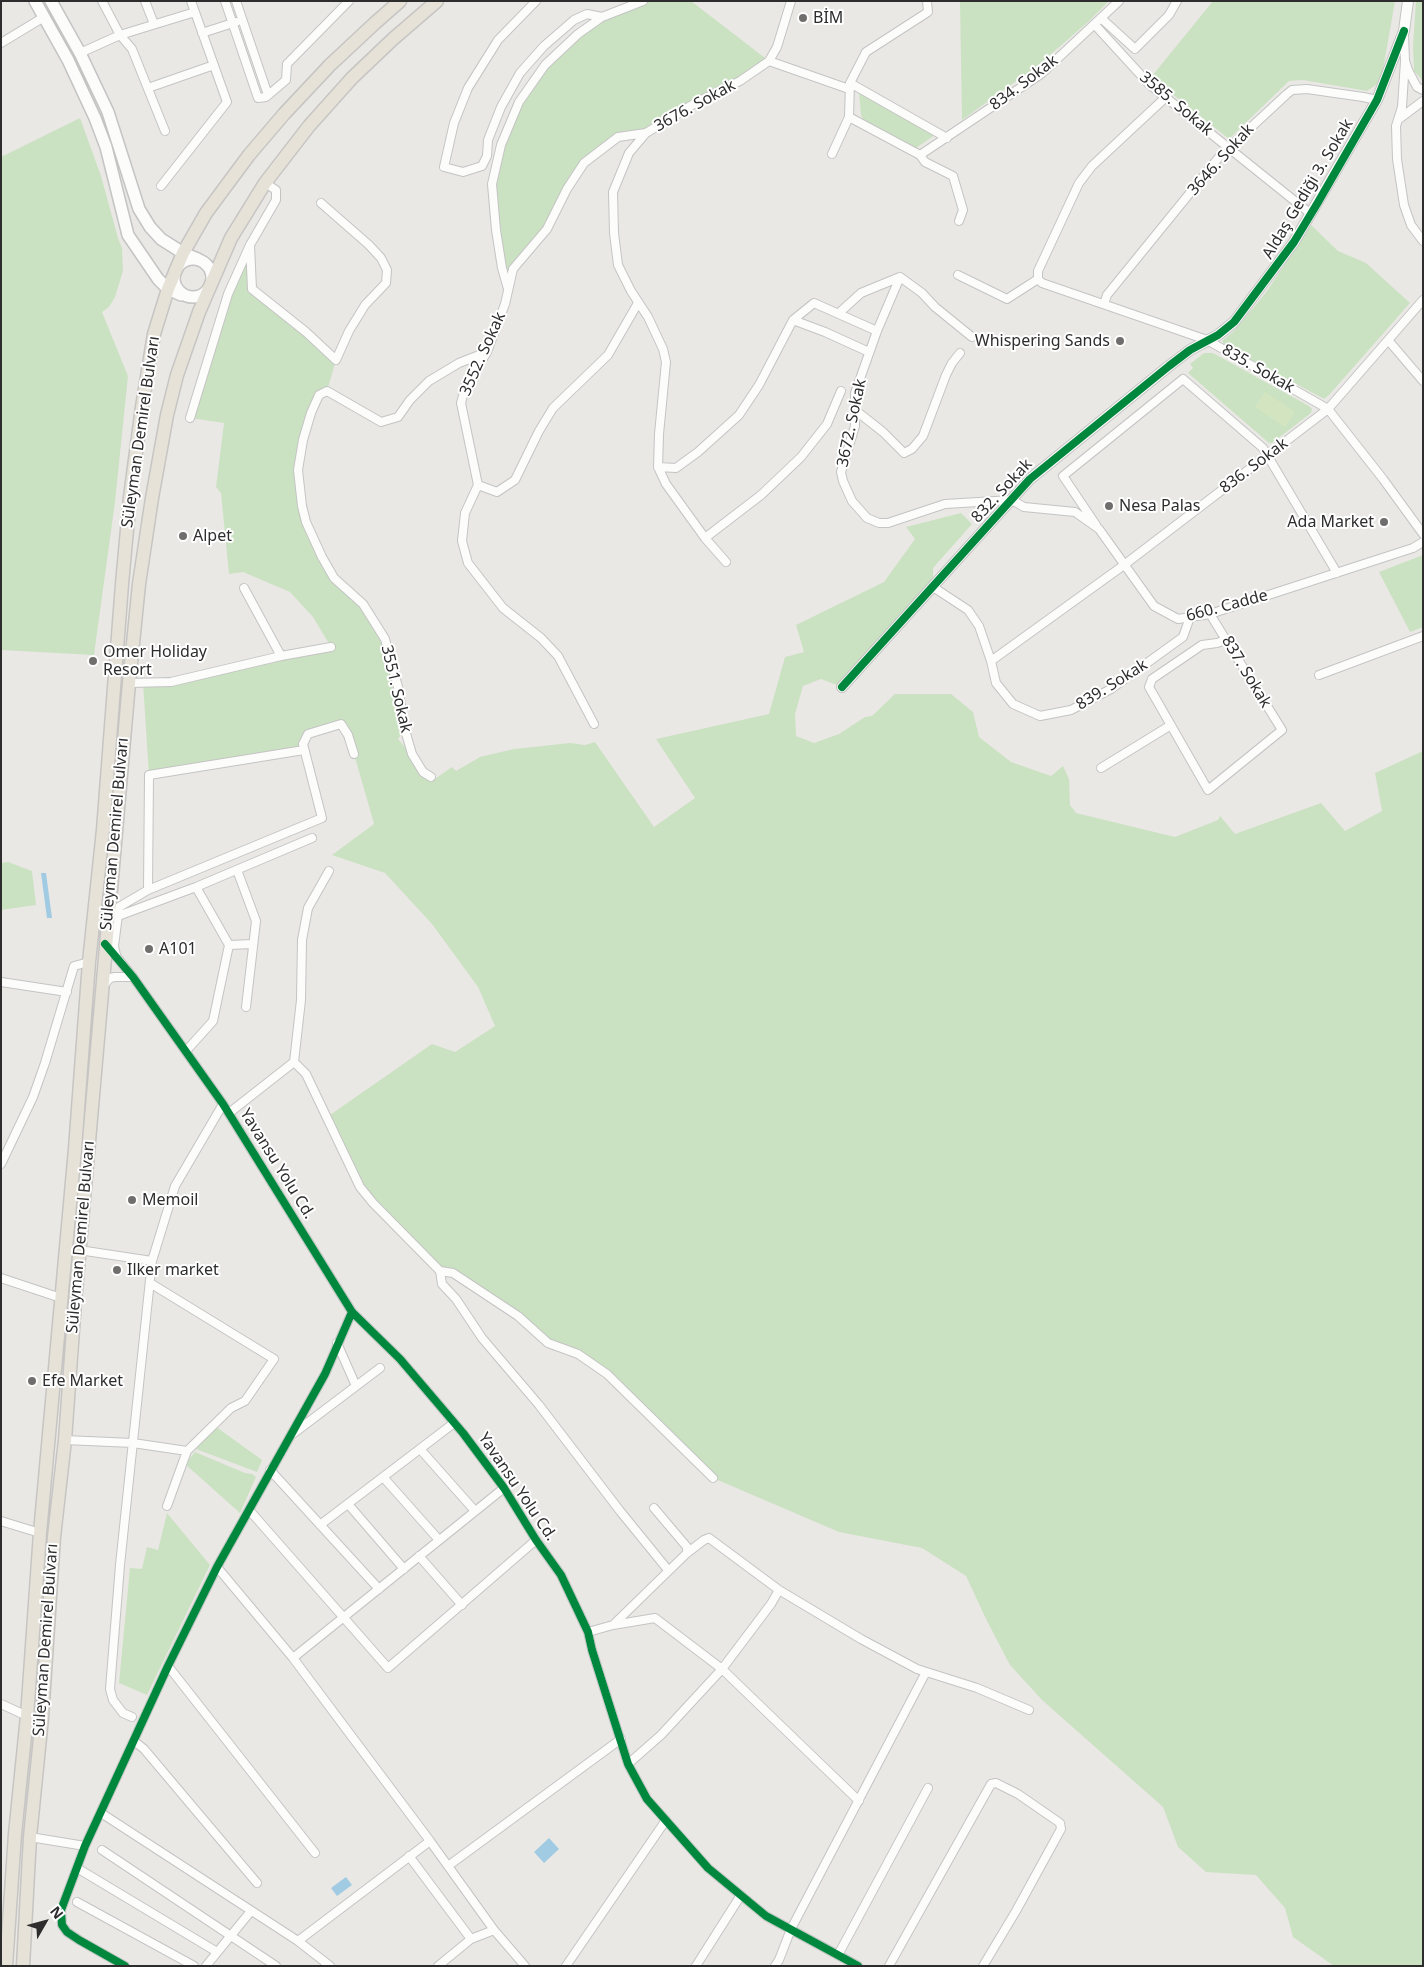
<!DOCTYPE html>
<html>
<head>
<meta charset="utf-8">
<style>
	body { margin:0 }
	#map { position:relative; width:1424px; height:1967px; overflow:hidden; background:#eae8e5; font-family:"Noto Sans",sans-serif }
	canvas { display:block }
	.frame { position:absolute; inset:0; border:2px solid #2d2d2d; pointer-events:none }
	.north { position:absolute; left:20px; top:1897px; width:50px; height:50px; -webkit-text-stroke:4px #fff; paint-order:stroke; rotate:52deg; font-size:14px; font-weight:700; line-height:20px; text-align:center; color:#2d2d2d }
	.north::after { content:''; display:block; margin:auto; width:18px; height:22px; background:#2d2d2d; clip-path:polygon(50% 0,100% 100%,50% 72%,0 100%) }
</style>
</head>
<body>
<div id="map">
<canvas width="1424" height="1967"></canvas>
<div class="frame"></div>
<div class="north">N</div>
</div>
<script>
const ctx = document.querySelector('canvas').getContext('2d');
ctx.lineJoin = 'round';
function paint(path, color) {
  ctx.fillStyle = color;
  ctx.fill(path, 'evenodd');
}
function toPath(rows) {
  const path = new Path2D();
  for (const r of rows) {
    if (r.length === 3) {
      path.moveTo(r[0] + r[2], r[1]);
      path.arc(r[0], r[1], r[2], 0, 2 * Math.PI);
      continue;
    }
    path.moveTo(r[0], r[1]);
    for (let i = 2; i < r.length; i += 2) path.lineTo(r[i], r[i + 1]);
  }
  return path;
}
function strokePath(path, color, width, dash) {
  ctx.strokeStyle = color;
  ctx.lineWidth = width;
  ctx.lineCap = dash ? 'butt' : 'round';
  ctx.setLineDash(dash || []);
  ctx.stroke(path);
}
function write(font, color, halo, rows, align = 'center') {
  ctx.font = font + ' "Noto Sans",sans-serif';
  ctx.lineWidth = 4;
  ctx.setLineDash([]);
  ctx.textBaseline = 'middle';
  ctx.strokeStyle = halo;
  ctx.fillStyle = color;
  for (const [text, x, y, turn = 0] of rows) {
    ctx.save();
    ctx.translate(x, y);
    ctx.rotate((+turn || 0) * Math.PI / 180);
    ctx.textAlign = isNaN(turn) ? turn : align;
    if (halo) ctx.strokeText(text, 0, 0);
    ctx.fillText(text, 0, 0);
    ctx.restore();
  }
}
const green = toPath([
	[643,1,691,1,769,61,646,133,618,137,584,163,547,229,513,269,508,290,492,184,519,102,545,65,602,17],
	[960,1,1109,1,1088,22,1036,67,962,120],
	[1213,1,1395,1,1382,76,1376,85,1367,91,1303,80,1289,81,1229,139,1156,81,1152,76],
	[1416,1,1423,1,1423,81,1414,71,1413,46],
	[859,92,935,135,916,148,864,121,861,115],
	[80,118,101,176,118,238,122,248,123,271,115,297,109,307,102,312,128,376,115,502,94,655,1,650,1,157],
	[1311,225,1338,251,1366,263,1410,303,1329,395,1324,399,1224,345,1222,341,1234,331,1267,291],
	[250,245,252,289,336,360,327,391,319,395,298,470,302,506,334,578,363,604,385,639,405,730,398,739,431,777,432,781,452,767,456,771,480,757,514,749,570,743,585,745,595,742,654,827,695,798,656,739,769,714,785,657,804,652,796,625,884,582,915,539,906,527,961,513,972,524,933,568,933,587,842,687,821,679,803,686,795,714,796,736,814,743,839,734,865,717,872,716,895,694,951,694,973,712,979,737,1011,762,1051,776,1063,766,1069,779,1070,805,1076,813,1175,837,1218,820,1220,816,1235,834,1321,803,1345,831,1382,811,1375,773,1423,751,1423,1966,1334,1966,1293,1937,1285,1908,1256,1875,1206,1872,1178,1847,1163,1807,1042,1700,1010,1665,987,1621,966,1576,922,1548,839,1532,713,1478,607,1374,548,1343,518,1316,454,1273,440,1271,360,1187,327,1117,432,1044,455,1052,495,1026,478,987,432,924,385,873,332,855,374,824,354,754,341,724,308,734,304,750,149,775,143,683,171,682,331,647,313,617,290,592,243,572,229,574,221,493,216,487,224,423,190,418,228,294],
	[1204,353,1213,353,1309,406,1312,409,1311,413,1272,443,1269,443,1188,373,1193,368,1190,364],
	[1423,555,1423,627,1410,632,1379,572],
	[8,862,32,871,36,905,1,910,1,863],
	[215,1426,262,1460,257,1472,196,1449],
	[195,1452,245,1473,252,1474,256,1477,240,1513,185,1464],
	[167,1513,210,1565,147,1695,119,1683,130,1568,142,1569,147,1547,158,1550]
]);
const pitch = toPath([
	[1265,392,1295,412,1285,427,1255,407]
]);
const water = toPath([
	[41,873,46,873,52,918,47,918],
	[549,1838,559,1849,544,1863,534,1852],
	[346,1877,352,1885,337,1896,331,1888]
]);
const minor = toPath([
	[102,1,120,35,132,49,165,131],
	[145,1,154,24],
	[225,1,258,98,266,97,286,80,287,64,349,1],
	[236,1,268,95],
	[536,1,498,40,468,88,454,123,444,167,463,172,482,166,487,156,488,140,501,107,520,73,544,46,574,20,587,14,602,17],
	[1102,19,1135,49,1169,15,1177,1],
	[1095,25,1149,84,1311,214],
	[202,33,236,22],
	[1404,35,1405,61,1408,70,1417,87,1423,90],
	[1,43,44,17],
	[80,53,120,35,195,12],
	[769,61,849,89],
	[1405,61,1402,107,1396,126,1397,159,1404,205,1411,225,1423,241],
	[850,83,947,138],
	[148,88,214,65],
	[849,117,920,155,925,162,953,176,963,210,959,221],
	[1399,119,1423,101],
	[832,154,849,117,850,83,866,52,928,12,927,1],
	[920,155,1041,74,1119,1],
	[161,186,227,102,191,1],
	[250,245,252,289,306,332,336,360,349,331,365,305,386,283,387,270,381,258,369,245,321,203],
	[958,275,1007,299,1038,279],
	[1038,279,1042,283,1207,340,1328,409,1383,479,1423,534],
	[1038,279,1038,271,1079,183,1092,166,1166,97],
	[508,289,502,268,496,230,492,184,501,145,519,102,545,65,578,34,602,17,643,1],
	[1104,304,1107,295,1220,156,1287,94,1292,90,1307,89,1363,97,1377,100],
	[839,313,861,293,900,277,922,293,935,307,972,337],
	[793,320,814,303,877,331,900,277],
	[877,331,855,393,855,426,841,472,843,481,852,501,867,518,879,523,888,523,945,504,1012,500,1024,507,1075,512,1099,529,1154,606,1178,619,1210,614,1413,548,1423,542],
	[1388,340,1423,381],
	[855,410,883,432,904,453,912,449,923,436,946,375,952,363,960,353],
	[190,418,228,294,250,245,276,200,276,190,265,183],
	[658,467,676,468,698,452,739,415,759,385,793,320,825,332,869,352],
	[478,485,497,492,515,480,539,431,553,408,608,355,638,303],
	[1096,525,1063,476,1183,379,1263,448,1337,573],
	[705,538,761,495,801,457,827,424,841,391],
	[726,562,705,538,666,484,658,467,659,434,666,362,663,349,648,317,631,291,618,265,614,233,613,192,629,153,646,133,697,102,740,81,769,61,777,47,791,1],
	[933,587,968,610,979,626,991,661,996,683,1013,704,1040,716,1071,710,1111,689,1183,637,1190,617],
	[244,588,281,656],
	[1210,614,1226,640,1282,730,1208,790,1149,687,1152,679,1202,645,1217,643,1226,640],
	[991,661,1124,565,1328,409,1423,300],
	[1319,675,1423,636],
	[129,683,171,682,281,656,331,647],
	[594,724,558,656,541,638,503,608,468,563,462,541,465,513,478,485,461,403,466,385,487,352,505,304,513,269,547,229,567,189,584,163,618,137,646,133],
	[1101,768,1171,725],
	[431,777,423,772,412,754,405,730,398,687,385,639,363,604,334,578,322,557,306,522,302,506,298,470,303,440,311,413,319,395,327,391,381,422,398,417,410,400,429,381,459,363,487,352],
	[237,870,256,921,246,1007],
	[148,890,149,775,304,750],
	[118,916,196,887,312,838],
	[106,944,133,977,223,1104,352,1312,400,1359,463,1433,504,1488,536,1540,561,1575,588,1632,592,1650,628,1764,647,1799,708,1868,766,1916,858,1966],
	[229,945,253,944],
	[116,955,114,946,119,907,148,890,322,818,303,744,308,734,341,724,348,735,354,754],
	[1,982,67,992],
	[103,986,110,978,115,977,133,977],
	[186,1051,213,1021,229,945,196,887],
	[294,1062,306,1074,360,1187,373,1203,440,1271,442,1284,456,1299,482,1338,539,1405,620,1511,668,1570],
	[229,1113,294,1062,301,1000,302,940,308,908,329,871],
	[1,1164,33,1097,45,1063,74,966,89,962],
	[79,1250,152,1261],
	[440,1271,453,1273,518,1316,548,1343,578,1354,607,1374,713,1478],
	[1,1278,61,1298],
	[150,1283,274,1359,245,1401,231,1408,187,1451,167,1506],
	[337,1343,356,1386],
	[294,1433,380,1368],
	[65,1440,133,1443,187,1451],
	[420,1449,475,1511],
	[270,1470,379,1589],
	[383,1477,439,1540],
	[348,1504,404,1569],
	[654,1508,687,1547,687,1553],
	[250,1511,388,1668,536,1540],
	[1,1521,40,1533],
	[320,1525,454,1423],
	[419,1556,462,1605],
	[217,1567,293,1658,430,1841],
	[613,1625,687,1553,704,1540,709,1538,779,1590,861,1639,917,1669,977,1688,1029,1710],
	[588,1632,613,1625,655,1618,722,1669,859,1801],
	[293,1658,504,1488],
	[168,1666,315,1853],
	[1,1704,27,1716],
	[132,1717,123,1713,113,1700,110,1689,120,1565,152,1261,175,1186,223,1104],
	[134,1741,144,1749,257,1883],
	[628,1764,661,1735,722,1669,771,1604,779,1590],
	[101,1813,298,1941,330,1966],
	[30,1837,85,1846],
	[102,1850,276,1966],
	[409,1856,471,1939],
	[448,1866,621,1739],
	[77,1868,217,1952],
	[77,1902,194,1966],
	[298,1941,430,1841,494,1930,525,1966],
	[838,1955,928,1788],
	[125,1966,79,1940,67,1932,62,1925,61,1910,85,1846,168,1666,217,1567,325,1374,352,1312],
	[206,1966,251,1911],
	[438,1966,471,1939,494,1930],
	[566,1966,666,1820],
	[696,1966,741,1895],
	[775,1966,779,1960,791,1929,926,1672],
	[889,1966,991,1784,996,1783,1018,1794,1060,1823,1061,1829,1016,1911,983,1966]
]);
const tertiary = toPath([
	[842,687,1030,479,1169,366,1190,350,1218,335,1234,322,1294,242,1377,100,1404,31,1408,1]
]);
const secondary = toPath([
	[35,1,68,60,95,118,106,147,128,235,158,279,168,289,181,295],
	[51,1,80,53,108,112,139,209,150,227,161,239,183,253,198,259],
	[193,278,19]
]);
const trunk = toPath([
	[6,1966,15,1834,27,1716,40,1533,75,1149,89,962,103,830,122,584,130,497,142,407,154,334,168,289,183,253,206,213,249,155,284,114,330,65,375,23,400,1],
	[23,1966,30,1837,42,1718,54,1537,65,1440,75,1302,129,683,139,584,152,498,167,415,177,375,199,312,231,238,265,183,309,126,352,78,393,39,437,1]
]);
const cycleway = toPath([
	[842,687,1030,479,1169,366,1190,350,1218,335,1234,322,1294,242,1317,204,1377,100,1404,31],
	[105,944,133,977,223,1104,352,1312,400,1359,463,1433,504,1488,536,1540,561,1575,588,1632,592,1650,628,1764,647,1799,708,1868,766,1916,858,1966],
	[125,1966,79,1940,67,1932,62,1925,61,1910,85,1846,168,1666,217,1567,325,1374,352,1312]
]);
const markers = [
	[803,18,5,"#6f6e6d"],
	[1120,341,5,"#6f6e6d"],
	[1109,506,5,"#6f6e6d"],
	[1384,522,5,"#6f6e6d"],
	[183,536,5,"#6f6e6d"],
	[93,661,5,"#6f6e6d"],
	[149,949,5,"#6f6e6d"],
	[132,1200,5,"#6f6e6d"],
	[117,1270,5,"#6f6e6d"],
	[32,1381,5,"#6f6e6d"]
];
const poiNames = [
	["BİM",813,18],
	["Whispering Sands",1110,341,"right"],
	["Nesa Palas",1119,506],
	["Ada Market",1374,522,"right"],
	["Alpet",193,536],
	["Omer Holiday",103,652],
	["Resort",103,670],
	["A101",159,949],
	["Memoil",142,1200],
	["Ilker market",127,1270],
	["Efe Market",42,1381]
];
const streetNames = [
	["834. Sokak",1024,83,-37],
	["3585. Sokak",1176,104,40],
	["3676. Sokak",695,106,-29],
	["3646. Sokak",1221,160,-48],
	["Aldaş Gediği 3. Sokak",1308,189,-59],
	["3552. Sokak",483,354,-66],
	["835. Sokak",1258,369,30],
	["3672. Sokak",852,423,-78],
	["Süleyman Demirel Bulvarı",141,432,-82],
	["836. Sokak",1254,466,-37],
	["832. Sokak",1002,491,-47],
	["660. Cadde",1227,606,-15],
	["837. Sokak",1246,672,59],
	["839. Sokak",1112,685,-32],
	["3551. Sokak",396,689,77],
	["Süleyman Demirel Bulvarı",115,834,-85],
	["Yavansu Yolu Cd.",277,1164,58],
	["Süleyman Demirel Bulvarı",81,1237,-85],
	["Yavansu Yolu Cd.",517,1487,56],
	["Süleyman Demirel Bulvarı",46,1640,-86]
];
paint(green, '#cbe2c2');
paint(pitch, '#d3e5c0');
paint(water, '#a0cbe3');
strokePath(minor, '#c4c4c4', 10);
strokePath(tertiary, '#c4c4c4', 12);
strokePath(secondary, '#c4c4c4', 14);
strokePath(trunk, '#c6c5c3', 15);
strokePath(minor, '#fcfcfb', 8);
strokePath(tertiary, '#fcfcfb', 10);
strokePath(secondary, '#fcfcfb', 11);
strokePath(trunk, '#e6e2d8', 12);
strokePath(cycleway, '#00873e', 8);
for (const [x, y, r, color] of markers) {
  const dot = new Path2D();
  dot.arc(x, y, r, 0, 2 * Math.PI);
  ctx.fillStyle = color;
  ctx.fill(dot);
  strokePath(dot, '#fff', 2);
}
write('16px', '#2d2d2d', '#fff', poiNames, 'left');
write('16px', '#2d2d2d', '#fff', streetNames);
</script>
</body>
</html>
